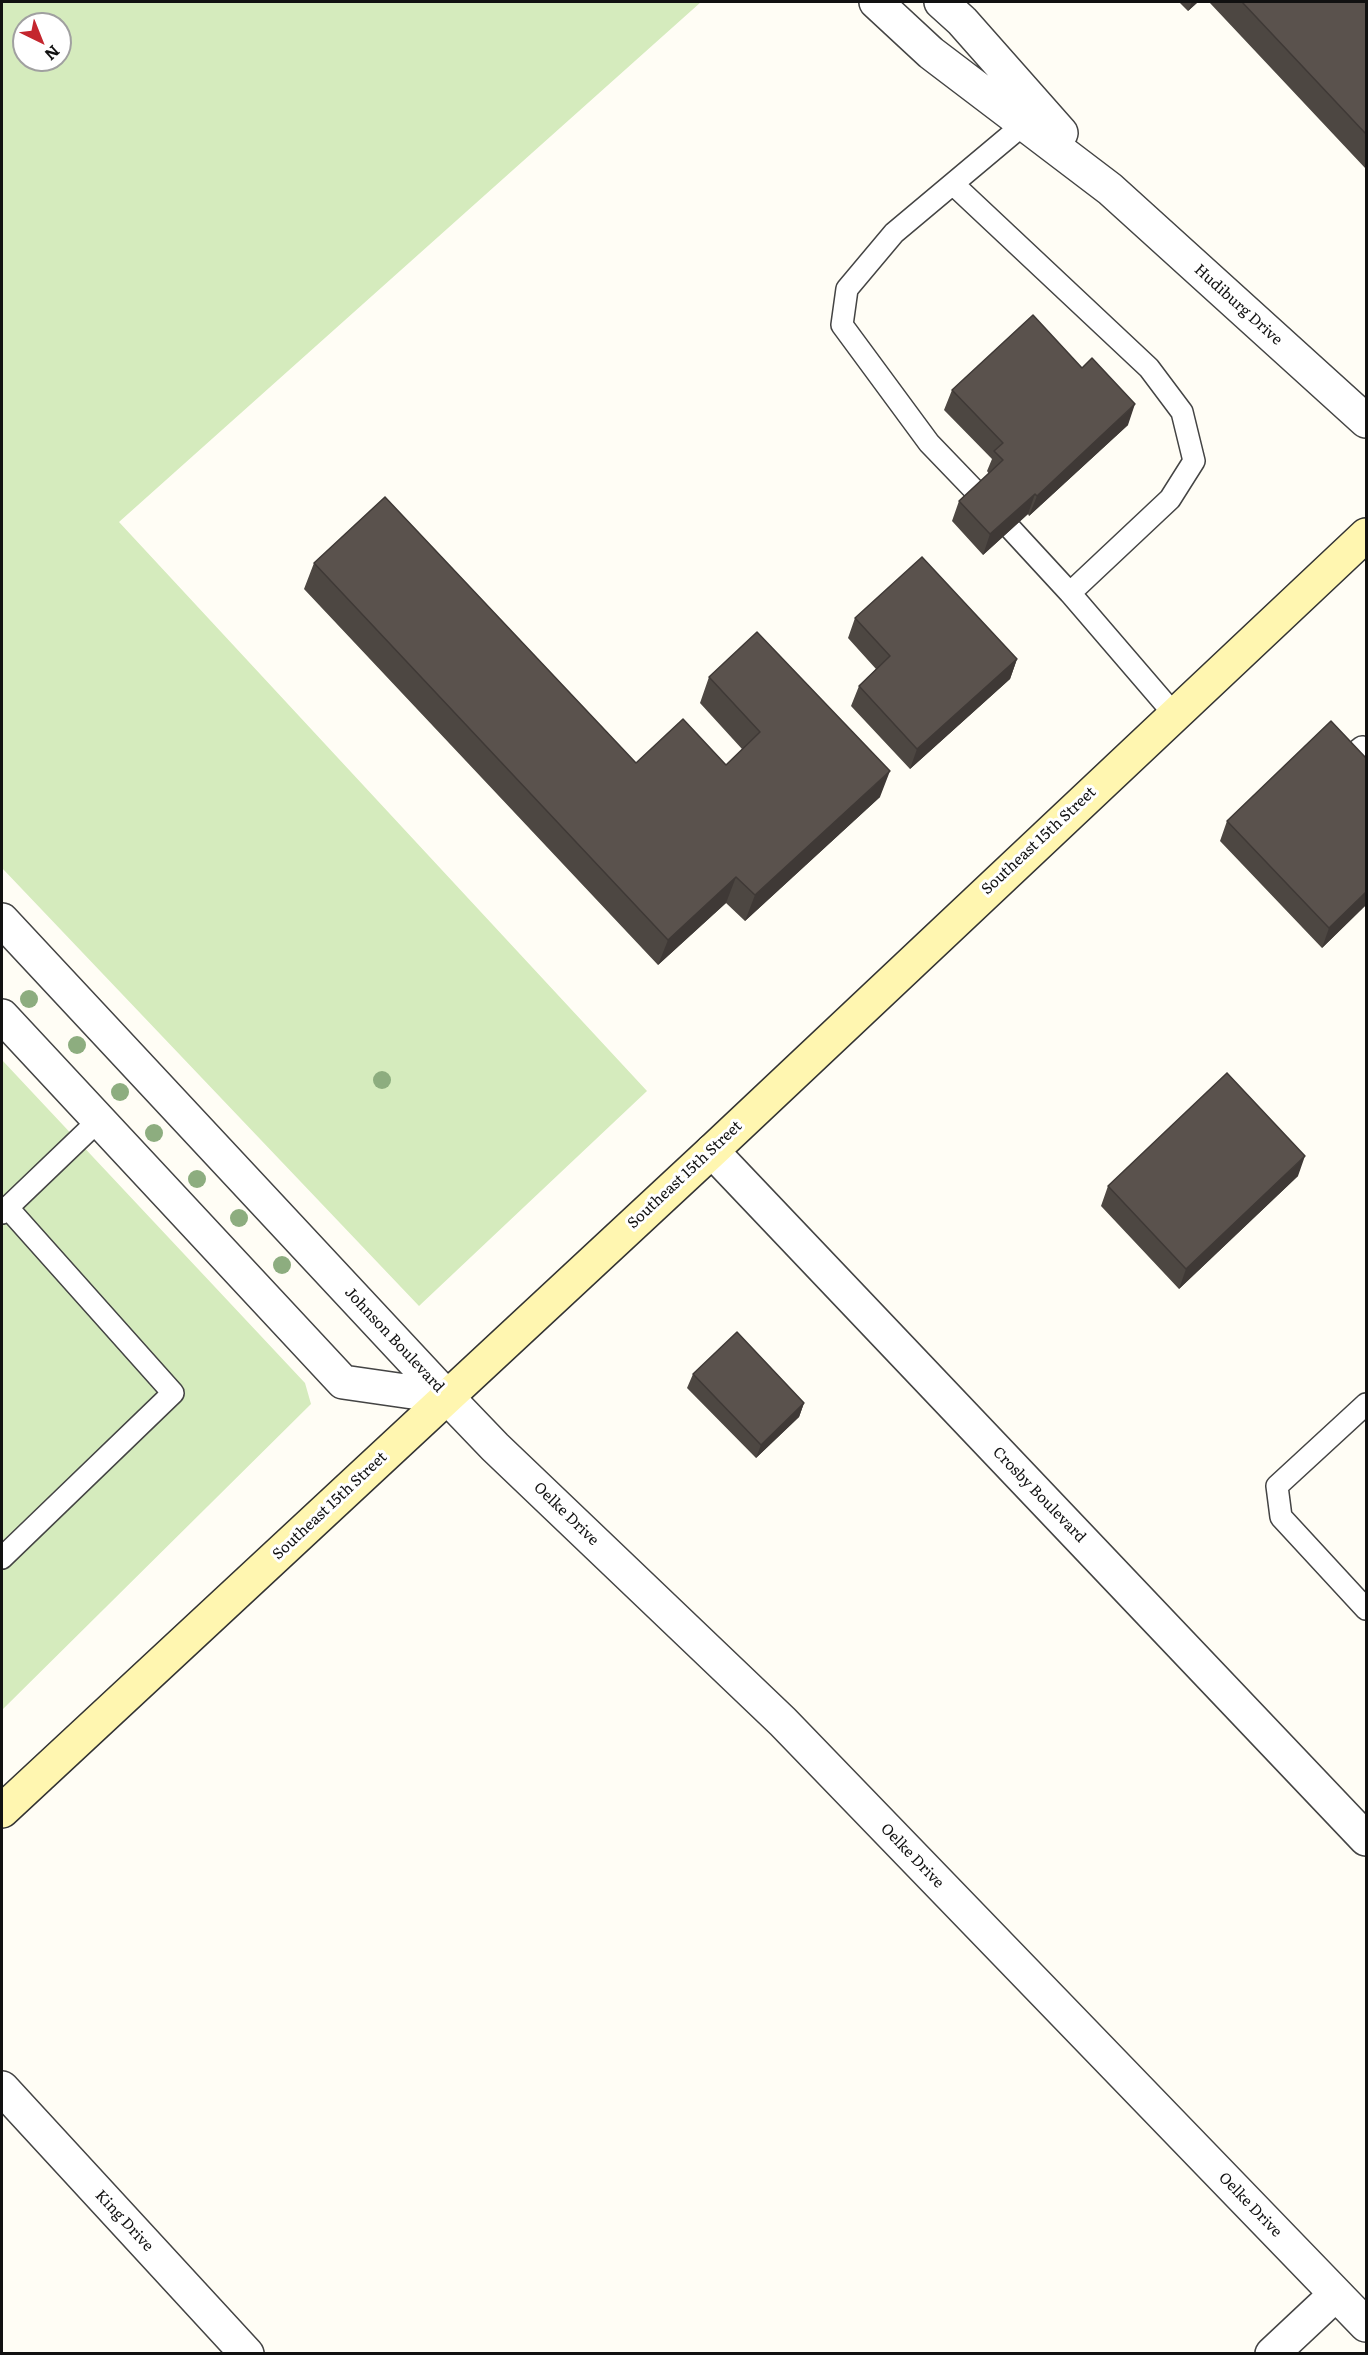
<!DOCTYPE html>
<html>
<head>
<meta charset="utf-8">
<style>
	body { margin:0 }
	#map { position:relative; width:1368px; height:2355px; overflow:hidden; background:#fffdf5; font-family:Literata,serif }
	canvas { display:block }
	.frame { position:absolute; inset:0; border:3px solid #111; pointer-events:none }
	.north { position:absolute; left:12px; top:12px; width:60px; height:60px; box-sizing:border-box; background:#fff; border:2px solid #a0a0a0; border-radius:50%; rotate:137deg; font-size:16px; font-weight:700; line-height:24px; text-align:center; color:#111 }
	.north::after { content:''; display:block; margin:auto; width:21px; height:27px; background:#c4262e; clip-path:polygon(50% 0,100% 100%,50% 72%,0 100%) }
</style>
</head>
<body>
<div id="map">
<canvas width="1368" height="2355"></canvas>
<div class="frame"></div>
<div class="north">N</div>
</div>
<script>
const ctx = document.querySelector('canvas').getContext('2d');
ctx.lineJoin = 'round';
function paint(path, color) {
  ctx.fillStyle = color;
  ctx.fill(path, 'evenodd');
}
function toPath(rows) {
  const path = new Path2D();
  for (const r of rows) {
    path.moveTo(r[0], r[1]);
    for (let i = 2; i < r.length; i += 2) path.lineTo(r[i], r[i + 1]);
  }
  return path;
}
function strokePath(path, color, width, dash) {
  ctx.strokeStyle = color;
  ctx.lineWidth = width;
  ctx.lineCap = dash ? 'butt' : 'round';
  ctx.setLineDash(dash || []);
  ctx.stroke(path);
}
function write(font, color, halo, rows, align = 'center') {
  ctx.font = font + ' Literata,serif';
  ctx.lineWidth = 6;
  ctx.setLineDash([]);
  ctx.textBaseline = 'middle';
  ctx.strokeStyle = halo;
  ctx.fillStyle = color;
  for (const [text, x, y, turn = 0] of rows) {
    ctx.save();
    ctx.translate(x, y);
    ctx.rotate((+turn || 0) * Math.PI / 180);
    ctx.textAlign = isNaN(turn) ? turn : align;
    if (halo) ctx.strokeText(text, 0, 0);
    ctx.fillText(text, 0, 0);
    ctx.restore();
  }
}
const green = toPath([
	[2,2,701,2,119,522,647,1091,419,1306,2,868],
	[24,24,60,24,60,60,24,60],
	[2,1060,305,1383,311,1404,2,1710]
]);
const service = toPath([
	[953,184,1149,368,1182,412,1194,461,1170,499,1070,593],
	[980,496,929,443,842,325,847,289,894,233,1024,124],
	[1011,529,1070,593,1174,714],
	[1335,768,1362,747],
	[2,1213,99,1120],
	[1366,1404,1277,1486,1281,1517,1366,1609],
	[2,1558,173,1393,7,1207]
]);
const minor = toPath([
	[712,1151,1366,1839],
	[447,1397,495,1447,783,1722,1366,2325],
	[2,2088,247,2354],
	[1272,2354,1336,2294]
]);
const tertiary = toPath([
	[876,2,931,53,1110,189,1366,421],
	[941,2,962,21,1061,133],
	[2,920,447,1397],
	[2,1016,343,1382,447,1397]
]);
const secondary = toPath([
	[2,1811,712,1151,1366,535]
]);
const trees = [
	[29,999],
	[77,1045],
	[382,1080],
	[120,1092],
	[154,1133],
	[197,1179],
	[239,1218],
	[282,1265]
];
const wall = toPath([
	[1179,2,1198,2,1188,11],
	[1209,2,1366,2,1366,169],
	[952,390,1128,425,1029,516,1028,514,983,555,952,521,959,501,989,474,987,471,992,459,944,410],
	[314,563,636,763,726,765,742,749,700,703,709,677,880,797,745,921,726,903,658,965,304,589],
	[855,618,1017,659,1010,679,910,769,851,706,859,686,876,669,848,638],
	[1227,821,1366,905,1322,948,1220,841],
	[1298,1176,1179,1289,1101,1206,1108,1186],
	[693,1374,804,1403,799,1417,756,1458,687,1388]
]);
const shadedWall = toPath([
	[1192,2,1198,2,1188,11],
	[1135,404,1128,425,1029,516,1037,496],
	[1035,494,1028,514,983,555,990,534],
	[1017,659,1010,679,910,769,917,749],
	[890,771,880,797,745,921,755,895],
	[736,877,726,903,658,965,668,940],
	[1366,892,1366,905,1322,948,1329,928],
	[1305,1156,1298,1176,1179,1289,1186,1269],
	[804,1403,799,1417,756,1458,761,1445]
]);
const building = toPath([
	[1242,2,1366,2,1366,134,1242,2],
	[1033,315,1082,368,1092,358,1135,404,1037,496,1035,494,990,534,959,501,1003,460,994,451,1003,443,952,390,1033,315],
	[385,497,636,763,683,719,726,765,760,732,709,677,757,632,890,771,755,895,736,877,668,940,314,563,385,497],
	[922,557,1017,659,917,749,859,686,890,656,855,618,922,557],
	[1331,721,1366,758,1366,892,1329,928,1227,821,1331,721],
	[1227,1073,1305,1156,1186,1269,1108,1186,1227,1073],
	[737,1332,804,1403,761,1445,693,1374,737,1332]
]);
const streetNames = [
	["Hudiburg Drive",1238,305,42],
	["Southeast 15th Street",1039,841,-43],
	["Southeast 15th Street",685,1175,-43],
	["Johnson Boulevard",394,1340,47],
	["Crosby Boulevard",1039,1495,46],
	["Southeast 15th Street",330,1506,-43],
	["Oelke Drive",566,1514,44],
	["Oelke Drive",912,1856,46],
	["Oelke Drive",1250,2205,46],
	["King Drive",124,2221,47]
];
paint(green, '#d5ebbd');
strokePath(service, '#444', 24);
strokePath(minor, '#444', 36);
strokePath(tertiary, '#444', 36);
strokePath(secondary, '#333', 36);
strokePath(service, '#fff', 21);
strokePath(minor, '#fff', 33);
strokePath(tertiary, '#fff', 33);
strokePath(secondary, '#fff6b0', 33);
ctx.fillStyle = '#8dad7f';
for (const [x, y] of trees) {
  ctx.beginPath();
  ctx.arc(x, y, 9, 0, 2 * Math.PI);
  ctx.fill();
}
paint(wall, '#4d4742');
paint(shadedWall, '#3f3936');
paint(building, '#5a524d');
strokePath(building, '#3f3936', 1.5);
write('15px', '#111', '#fff', streetNames);
</script>
</body>
</html>
